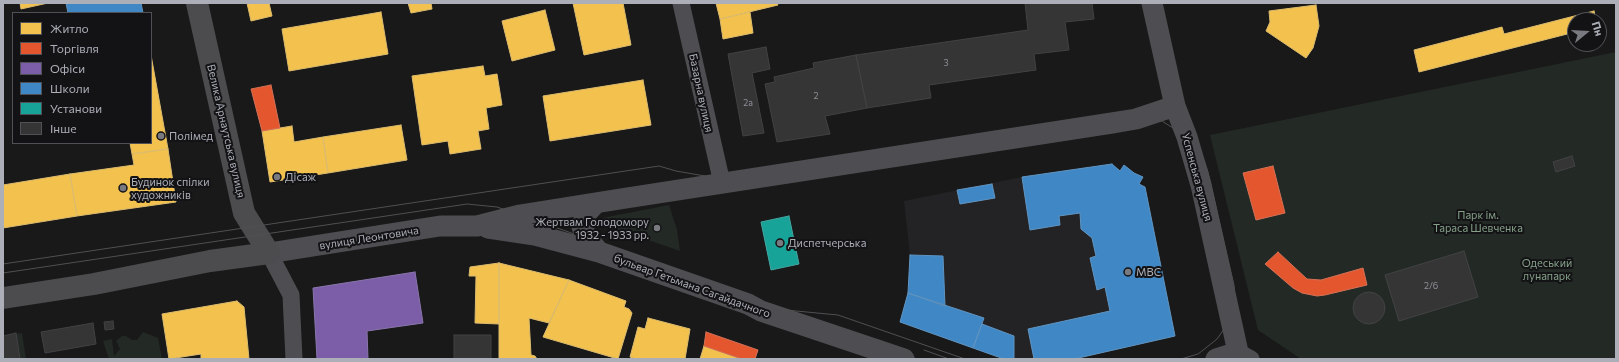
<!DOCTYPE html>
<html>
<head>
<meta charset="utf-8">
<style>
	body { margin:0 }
	#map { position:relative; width:1619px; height:362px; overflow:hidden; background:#191919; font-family:Commissioner,sans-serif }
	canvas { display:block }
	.frame { position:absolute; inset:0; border:4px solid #acafb8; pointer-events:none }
	.legend { position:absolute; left:12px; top:12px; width:140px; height:132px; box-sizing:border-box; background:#131315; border:1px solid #505156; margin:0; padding:5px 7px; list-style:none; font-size:12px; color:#acafb8 }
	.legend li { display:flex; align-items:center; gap:8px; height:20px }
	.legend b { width:20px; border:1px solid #505156 }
	.north { position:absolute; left:1567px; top:12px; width:40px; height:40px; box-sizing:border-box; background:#131315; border:1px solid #505156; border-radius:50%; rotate:72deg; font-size:11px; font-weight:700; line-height:16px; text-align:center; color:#acafb8 }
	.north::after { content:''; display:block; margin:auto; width:14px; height:18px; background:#797a80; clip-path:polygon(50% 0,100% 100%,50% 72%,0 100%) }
</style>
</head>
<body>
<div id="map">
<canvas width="1619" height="362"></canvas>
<div class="frame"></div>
<ul class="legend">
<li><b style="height:11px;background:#f2c14e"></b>Житло</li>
<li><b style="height:11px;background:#e4572e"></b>Торгівля</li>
<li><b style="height:11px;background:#7b5ea7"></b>Офіси</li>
<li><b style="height:11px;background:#3f88c5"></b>Школи</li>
<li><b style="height:11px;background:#17a398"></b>Установи</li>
<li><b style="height:11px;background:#353536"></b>Інше</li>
</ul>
<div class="north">Пн</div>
</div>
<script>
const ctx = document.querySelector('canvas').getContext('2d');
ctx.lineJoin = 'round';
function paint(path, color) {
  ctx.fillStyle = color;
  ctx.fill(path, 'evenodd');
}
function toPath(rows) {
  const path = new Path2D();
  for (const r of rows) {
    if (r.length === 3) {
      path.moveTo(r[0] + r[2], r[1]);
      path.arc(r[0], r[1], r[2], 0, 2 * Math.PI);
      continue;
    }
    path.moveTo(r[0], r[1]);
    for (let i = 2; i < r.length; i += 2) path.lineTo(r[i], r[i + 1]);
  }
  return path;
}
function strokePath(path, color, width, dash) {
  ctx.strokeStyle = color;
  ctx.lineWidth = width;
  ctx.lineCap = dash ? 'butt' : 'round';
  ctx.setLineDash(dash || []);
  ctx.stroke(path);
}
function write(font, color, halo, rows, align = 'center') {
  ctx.font = font + ' Commissioner,sans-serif';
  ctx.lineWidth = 4;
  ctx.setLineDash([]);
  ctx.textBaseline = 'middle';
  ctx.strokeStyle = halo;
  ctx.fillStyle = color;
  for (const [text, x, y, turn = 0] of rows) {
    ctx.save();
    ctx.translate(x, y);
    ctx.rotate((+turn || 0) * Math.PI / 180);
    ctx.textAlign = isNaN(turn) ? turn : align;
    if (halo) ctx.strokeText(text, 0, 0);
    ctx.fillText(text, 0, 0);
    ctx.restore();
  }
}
const built = toPath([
	[1112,164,1120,171,1124,165,1134,173,1143,177,1139,184,1145,187,1175,336,1074,359,1004,359,900,322,908,293,910,255,904,201,1022,177]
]);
const green = toPath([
	[1616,52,1616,359,1301,359,1258,330,1210,135],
	[669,205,677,230,680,251,602,224,600,221,602,218],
	[143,332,158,338,162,359,109,359,103,341,112,339,114,356,120,349,116,341,122,336,126,336,132,340,137,340],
	[22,333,26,359,3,359,3,336]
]);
const homes = toPath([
	[20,3,48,3,21,9,20,3],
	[247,3,269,3,272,16,251,21,247,3],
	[408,3,431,3,432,9,411,13,408,3],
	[573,3,623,3,631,45,584,55,573,3],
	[716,3,777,3,778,5,720,19,716,3],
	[1316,5,1319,26,1313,48,1306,58,1266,31,1270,22,1269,11,1316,5],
	[545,10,555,50,512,61,502,21,545,10],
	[1594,11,1596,20,1575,20,1575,32,1419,72,1414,50,1502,27,1504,34,1594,11],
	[381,12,388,54,289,71,282,29,381,12],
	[750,12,753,33,723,39,720,19,750,12],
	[151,55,168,149,132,154,130,143,151,143,151,55],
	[483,66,485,76,497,74,502,105,486,108,489,129,478,131,481,149,450,154,448,141,422,145,412,76,483,66],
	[643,80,651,125,550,141,543,96,643,80],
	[401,125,407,160,328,173,323,137,401,125],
	[292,126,294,142,323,137,328,173,270,182,262,131,292,126],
	[168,149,176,202,77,216,70,174,134,165,132,154,168,149],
	[70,174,77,216,3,228,3,185,70,174],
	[499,263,569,280,549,323,529,318,531,355,535,356,537,359,499,359,499,263],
	[499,263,499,324,475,323,476,276,469,276,470,267,499,263],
	[569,280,626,301,624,307,629,309,632,313,618,359,543,337,569,280],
	[237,301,244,307,249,359,201,359,201,354,169,359,162,314,237,301],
	[648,318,690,329,685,359,636,359,630,357,638,327,645,329,648,318],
	[704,346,742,359,700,359,704,346]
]);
const shops = toPath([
	[271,85,280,128,262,131,251,89,271,85],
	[1273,166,1285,213,1256,220,1243,173,1273,166],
	[1278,252,1307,279,1321,280,1363,268,1367,285,1325,295,1317,296,1302,293,1293,288,1265,264,1278,252],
	[706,332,758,350,755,359,742,359,704,346,706,332]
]);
const offices = toPath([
	[415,272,423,323,367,331,368,359,317,359,313,288,415,272]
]);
const schools = toPath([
	[66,3,141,3,143,13,68,13,66,3],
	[1112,164,1120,171,1124,165,1134,173,1143,177,1139,184,1145,187,1175,336,1074,359,1034,359,1028,329,1110,311,1105,287,1097,290,1090,258,1096,256,1092,238,1081,229,1080,213,1059,216,1060,225,1030,230,1022,177,1112,164],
	[992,184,995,198,960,204,957,190,992,184],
	[910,255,943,256,945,306,908,293,910,255],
	[908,293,984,318,973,348,900,322,908,293],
	[982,324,1014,336,1014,359,1004,359,973,348,982,324]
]);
const public = toPath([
	[789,216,799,264,771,270,761,222,789,216]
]);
const building = toPath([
	[1025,3,1092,3,1094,19,1065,22,1069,50,1034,54,1036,70,929,85,931,98,867,108,856,55,1028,30,1025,3],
	[766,47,770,69,752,73,764,133,743,136,728,54,766,47],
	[856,55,867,108,825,116,830,134,777,142,765,84,775,82,774,77,814,68,813,63,856,55],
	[1572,156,1575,166,1556,172,1553,162,1572,156],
	[1464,251,1478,297,1399,321,1385,275,1464,251],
	[1369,308,16],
	[113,321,114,329,105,330,104,322,113,321],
	[93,323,96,344,45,353,41,332,93,323],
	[16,333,20,359,3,359,3,336,16,333],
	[454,335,491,335,491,359,454,359,454,335]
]);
const minor = toPath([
	[681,3,722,183],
	[269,253,291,295,294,359],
	[1238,352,1251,359]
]);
const tertiary = toPath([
	[1152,3,1175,106,1187,137,1201,185,1238,352,1216,359],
	[595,204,585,215,582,227,588,239,599,252],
	[488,228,535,235,599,252,748,304,761,311,904,359],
	[269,253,440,226,477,226,520,215,620,199,1112,123,1136,119,1175,106]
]);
const secondary = toPath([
	[3,298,94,284,210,261,269,253,244,213,197,3]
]);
const tram = toPath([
	[1151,114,1187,137,1197,148,1204,160,1208,172,1234,285,1235,305,1231,319,1217,339,1207,347,1198,354,1181,359],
	[3,264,659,166,676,171,734,181],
	[3,273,467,204,497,207,689,274,746,297,786,310,838,315,965,359],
	[924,350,949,359]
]);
const markers = [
	[161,136,4,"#797a80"],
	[277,177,4,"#797a80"],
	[123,188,4,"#797a80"],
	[657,228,4,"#797a80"],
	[780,243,4,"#797a80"],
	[1128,272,4,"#797a80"]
];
const numberNames = [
	["3",946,63],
	["2",816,96],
	["2а",748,103],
	["2/6",1431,286]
];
const streetNames = [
	["Базарна вулиця",701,93,78],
	["Велика Арнаутська вулиця",226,131,77],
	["Успенська вулиця",1197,177,75],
	["вулиця Леонтовича",369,238,-9],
	["бульвар Гетьмана Сагайдачного",692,286,20]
];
const poiNames = [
	["Полімед",169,136],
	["Дісаж",285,177],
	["Будинок спілки",131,182],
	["художників",131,195],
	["Жертвам Голодомору",649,222,"right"],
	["1932 - 1933 рр.",649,235,"right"],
	["Диспетчерська",788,243],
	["МВС",1136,272]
];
const parkNames = [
	["Парк ім.",1478,215],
	["Тараса Шевченка",1478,228],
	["Одеський",1547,263],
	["лунапарк",1547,276]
];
paint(built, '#232325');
paint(green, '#232924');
paint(homes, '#f2c14e');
strokePath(homes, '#ddbc6e', 1);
paint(shops, '#e4572e');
strokePath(shops, '#d37157', 1);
paint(offices, '#7b5ea7');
strokePath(offices, '#8a76ac', 1);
paint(schools, '#3f88c5');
strokePath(schools, '#6094c1', 1);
paint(public, '#17a398');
strokePath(public, '#44a7a2', 1);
paint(building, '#353536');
strokePath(building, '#424245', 1);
strokePath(minor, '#4e4e52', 17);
strokePath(tertiary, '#4e4e52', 21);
strokePath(secondary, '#4c4c4f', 22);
strokePath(tram, '#4f5052', 1);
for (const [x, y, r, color] of markers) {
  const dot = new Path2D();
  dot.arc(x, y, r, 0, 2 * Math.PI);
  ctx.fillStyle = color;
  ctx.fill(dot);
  strokePath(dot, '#131315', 1.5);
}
write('9px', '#8e9098', null, numberNames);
write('11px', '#acafb8', '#131315', streetNames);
write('11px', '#acafb8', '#131315', poiNames, 'left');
write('11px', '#86a089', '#131315', parkNames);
</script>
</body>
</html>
